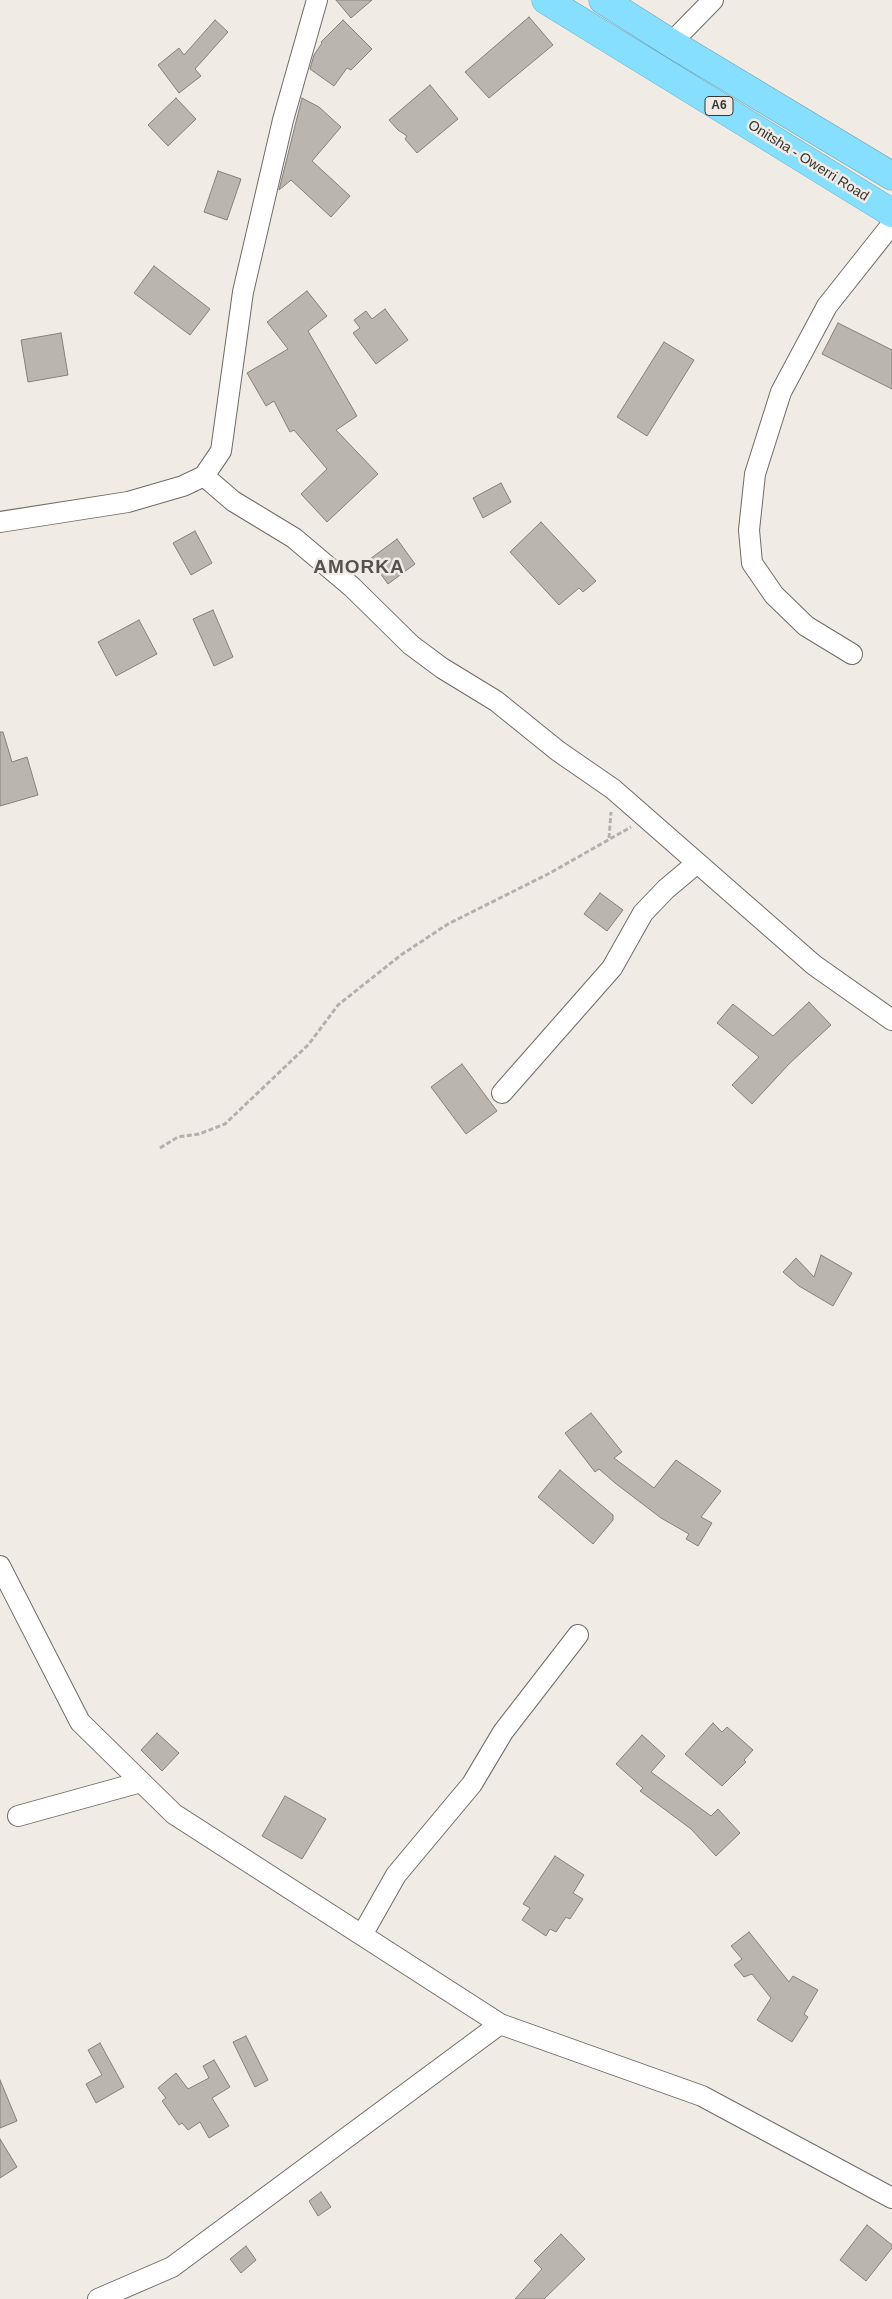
<!DOCTYPE html>
<html>
<head>
<meta charset="utf-8">
<style>
	body { margin:0 }
	canvas { display:block; background:#f0ebe5 }
</style>
</head>
<body>
<canvas width="892" height="2299"></canvas>
<script>
const ctx = document.querySelector('canvas').getContext('2d');
ctx.lineJoin = 'round';
function paint(path, color) {
  ctx.fillStyle = color;
  ctx.fill(path, 'evenodd');
}
function toPath(rows) {
  const path = new Path2D();
  for (const r of rows) {
    path.moveTo(r[0], r[1]);
    for (let i = 2; i < r.length; i += 2) path.lineTo(r[i], r[i + 1]);
  }
  return path;
}
function strokePath(path, color, width, dash) {
  ctx.strokeStyle = color;
  ctx.lineWidth = width;
  ctx.lineCap = dash ? 'butt' : 'round';
  ctx.setLineDash(dash || []);
  ctx.stroke(path);
}
function write(font, color, halo, rows, align = 'center') {
  ctx.font = font + ' Arial,sans-serif';
  ctx.lineWidth = 5;
  ctx.setLineDash([]);
  ctx.textBaseline = 'middle';
  ctx.strokeStyle = halo;
  ctx.fillStyle = color;
  for (const [text, x, y, turn = 0] of rows) {
    ctx.save();
    ctx.translate(x, y);
    ctx.rotate((+turn || 0) * Math.PI / 180);
    ctx.textAlign = isNaN(turn) ? turn : align;
    if (halo) ctx.strokeText(text, 0, 0);
    ctx.fillText(text, 0, 0);
    ctx.restore();
  }
}
const building = toPath([
	[336,0,372,0,351,18,336,0],
	[529,17,553,45,489,98,465,72,529,17],
	[215,20,228,32,195,69,201,76,179,93,158,65,179,48,184,55,215,20],
	[343,20,372,49,351,70,347,68,334,86,310,69,314,55,322,43,321,42,343,20],
	[430,85,458,119,417,153,405,139,407,136,398,130,389,120,430,85],
	[176,98,196,119,168,146,148,125,176,98],
	[302,98,319,107,341,127,312,161,350,196,331,217,291,180,279,190,302,98],
	[218,171,241,179,227,220,204,212,218,171],
	[154,266,210,309,190,335,134,293,154,266],
	[307,291,327,316,308,331,357,416,336,430,378,474,327,522,301,494,327,469,294,430,290,432,274,401,266,406,247,373,288,349,267,322,307,291],
	[385,309,408,340,376,364,353,333,360,328,354,320,366,311,372,319,385,309],
	[838,323,892,350,892,389,822,354,838,323],
	[61,333,68,375,28,382,21,340,61,333],
	[664,342,694,360,647,436,617,417,664,342],
	[501,483,511,502,483,518,473,498,501,483],
	[541,522,596,581,583,592,579,588,559,605,510,552,541,522],
	[195,531,212,563,191,575,173,543,195,531],
	[397,539,415,564,388,584,370,559,397,539],
	[213,610,233,657,214,666,193,619,213,610],
	[139,620,157,654,116,676,98,642,139,620],
	[0,732,3,732,12,762,27,757,38,795,0,806,0,732],
	[600,893,623,910,607,931,584,914,600,893],
	[809,1002,831,1025,789,1064,752,1104,732,1085,759,1057,717,1023,733,1004,773,1036,809,1002],
	[462,1064,497,1111,466,1134,431,1087,462,1064],
	[821,1255,852,1273,833,1306,799,1286,783,1272,796,1258,814,1277,821,1255],
	[591,1413,622,1452,614,1458,654,1488,676,1460,721,1491,701,1517,712,1523,698,1546,686,1539,689,1534,661,1518,615,1483,599,1469,595,1472,565,1433,591,1413],
	[560,1470,613,1515,613,1520,593,1544,538,1497,560,1470],
	[713,1723,722,1732,727,1727,753,1750,744,1760,746,1762,722,1786,685,1754,713,1723],
	[157,1733,179,1753,162,1771,141,1750,157,1733],
	[642,1735,665,1756,651,1772,711,1816,718,1809,740,1833,716,1856,691,1829,640,1791,643,1788,616,1764,642,1735],
	[285,1796,326,1819,302,1859,262,1836,285,1796],
	[555,1856,584,1875,573,1893,583,1899,570,1919,566,1917,556,1932,550,1929,546,1936,522,1920,530,1908,523,1904,555,1856],
	[749,1932,789,1982,793,1976,818,1990,804,2014,808,2017,792,2042,757,2020,771,1998,752,1974,744,1977,734,1965,742,1959,731,1946,749,1932],
	[246,2036,268,2080,255,2087,233,2042,246,2036],
	[100,2043,124,2087,96,2103,86,2084,102,2075,88,2050,100,2043],
	[214,2060,230,2087,212,2098,229,2126,209,2138,200,2122,188,2130,182,2123,179,2125,162,2101,166,2098,158,2088,176,2073,188,2089,209,2078,203,2066,214,2060],
	[0,2080,17,2121,0,2128,0,2080],
	[0,2139,17,2167,0,2178,0,2139],
	[321,2192,331,2207,318,2216,309,2201,321,2192],
	[867,2225,892,2245,892,2248,866,2281,840,2260,867,2225],
	[561,2234,585,2259,544,2299,515,2299,542,2269,534,2261,561,2234],
	[246,2246,256,2260,241,2273,230,2259,246,2246]
]);
const path = toPath([
	[609,838,611,812],
	[160,1148,178,1137,199,1134,225,1124,309,1044,338,1005,401,955,448,924,550,873,631,827]
]);
const street = toPath([
	[671,43,713,0],
	[204,476,233,501,294,538,352,587,411,645,442,668,496,701,558,751,613,789,814,965,892,1020],
	[0,522,128,502,183,486,204,476,221,451,243,292,283,120,317,0],
	[852,654,806,626,774,595,752,563,749,530,755,474,781,392,827,306,892,224],
	[502,1093,612,968,643,913,666,889,697,863],
	[0,1566,80,1722,174,1814,500,2024,702,2096,892,2198],
	[18,1816,141,1782],
	[362,1935,396,1875,472,1784,503,1732,578,1635],
	[98,2299,172,2267,500,2024]
]);
const highway = toPath([
	[546,0,892,213],
	[603,0,671,43,892,176]
]);
const shields = [
	[719,106,28]
];
const shieldNames = [
	["A6",719,106]
];
const streetNames = [
	["Onitsha - Owerri Road",808,161,32]
];
const districtNames = [
	["AMORKA",359,568]
];
paint(building, '#bab5af');
strokePath(building, '#85817b', 1);
strokePath(street, '#706c66', 22);
strokePath(highway, '#6aa4b7', 29);
strokePath(path, '#b4b0ab', 3, [5, 2.5]);
strokePath(street, '#fff', 20);
strokePath(highway, '#86dffe', 28);
for (const [x, y, w] of shields) {
  const box = new Path2D();
  box.roundRect(x - w / 2, y - 9.5, w, 19, 4);
  ctx.fillStyle = '#f0ebe5';
  ctx.fill(box);
  strokePath(box, '#373532', 1);
}
write('bold 12px', '#373532', null, shieldNames);
write('14px', '#373532', '#f0ebe5', streetNames);
ctx.letterSpacing = '1px';
write('bold 19px', '#56524d', '#f0ebe5', districtNames);
ctx.letterSpacing = '0px';
</script>
</body>
</html>
